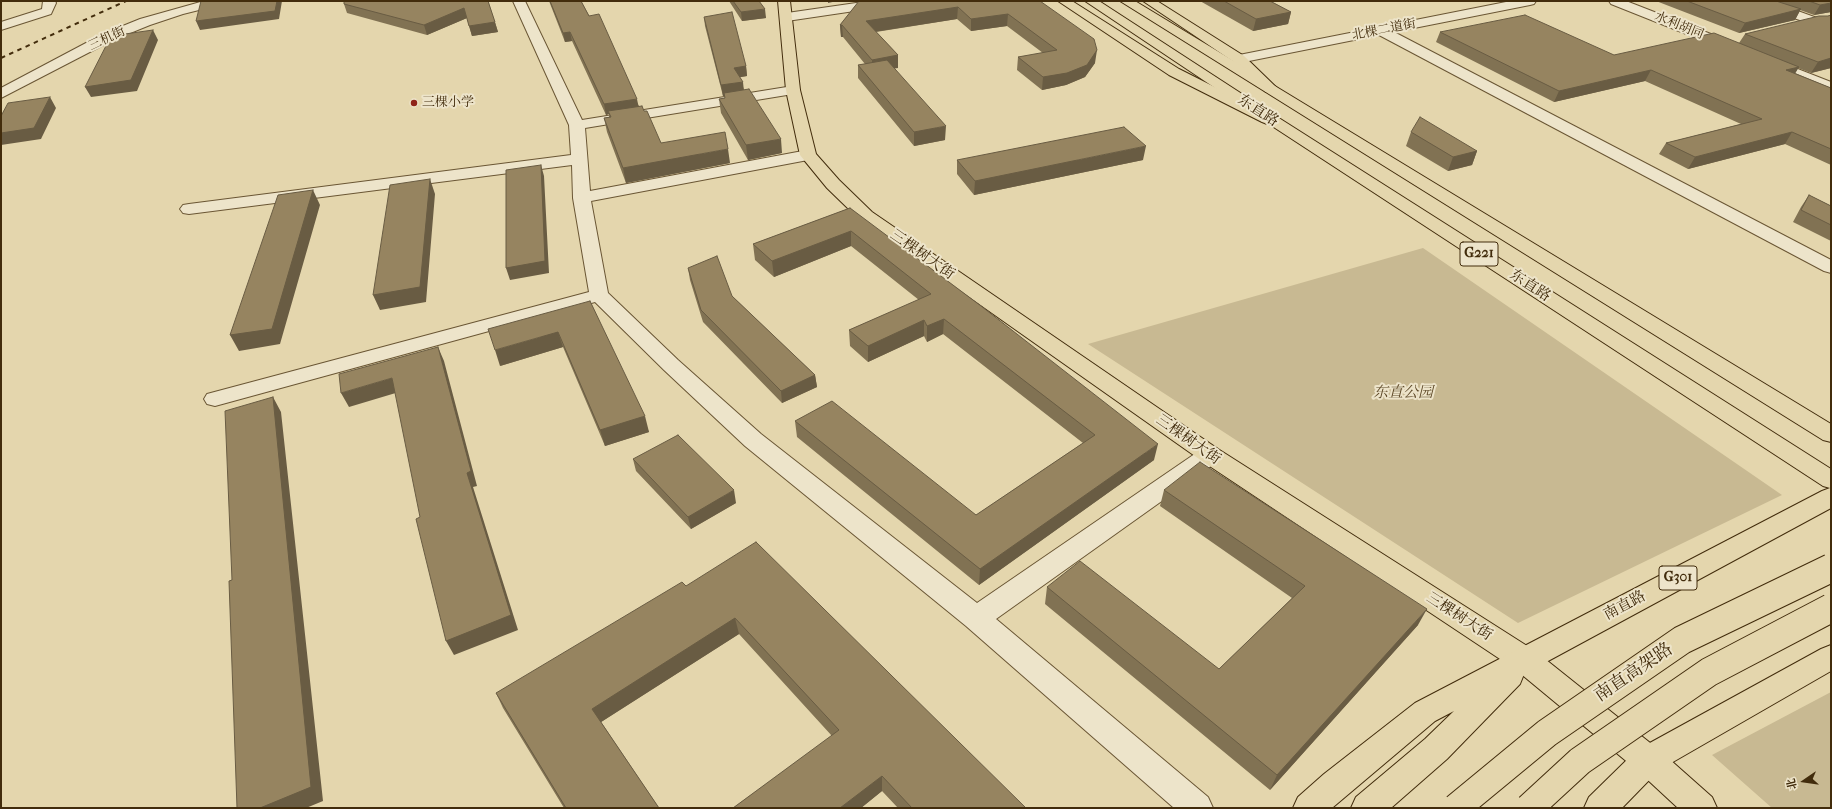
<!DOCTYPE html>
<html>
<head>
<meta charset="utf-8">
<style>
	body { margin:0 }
	#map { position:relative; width:1832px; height:809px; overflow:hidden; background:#e4d6ad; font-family:"IM FELL French Canon","Noto Serif SC",serif }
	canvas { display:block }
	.frame { position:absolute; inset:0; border:2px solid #422c0c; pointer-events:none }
	.north { position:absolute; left:1784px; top:761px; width:40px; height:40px; -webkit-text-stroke:3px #ede4ca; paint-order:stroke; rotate:257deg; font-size:11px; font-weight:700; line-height:16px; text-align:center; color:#422c0c }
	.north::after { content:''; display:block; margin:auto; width:14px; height:18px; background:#422c0c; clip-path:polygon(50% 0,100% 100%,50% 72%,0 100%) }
</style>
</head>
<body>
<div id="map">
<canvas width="1832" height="809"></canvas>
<div class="frame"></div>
<div class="north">北</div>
</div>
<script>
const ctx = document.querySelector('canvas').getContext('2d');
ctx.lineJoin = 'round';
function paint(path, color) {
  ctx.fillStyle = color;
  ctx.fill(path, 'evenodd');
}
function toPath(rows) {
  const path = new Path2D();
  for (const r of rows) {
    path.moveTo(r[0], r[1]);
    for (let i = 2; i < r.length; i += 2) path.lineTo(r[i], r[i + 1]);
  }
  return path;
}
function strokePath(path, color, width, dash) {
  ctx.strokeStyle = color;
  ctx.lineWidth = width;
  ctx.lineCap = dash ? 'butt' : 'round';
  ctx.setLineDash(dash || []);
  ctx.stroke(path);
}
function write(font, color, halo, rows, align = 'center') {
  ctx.font = font + ' "IM FELL French Canon","Noto Serif SC",serif';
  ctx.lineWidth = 4;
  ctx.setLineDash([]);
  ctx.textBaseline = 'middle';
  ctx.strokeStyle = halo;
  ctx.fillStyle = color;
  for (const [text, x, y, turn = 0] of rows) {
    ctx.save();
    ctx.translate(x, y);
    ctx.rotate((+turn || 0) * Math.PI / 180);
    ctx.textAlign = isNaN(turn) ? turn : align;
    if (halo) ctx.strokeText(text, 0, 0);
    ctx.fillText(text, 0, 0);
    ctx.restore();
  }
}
const green = toPath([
	[1423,248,1782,495,1518,623,1088,344],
	[1831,692,1831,808,1772,808,1712,755]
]);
const minor = toPath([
	[43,1,55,1,56,3,51,14,1,30,1,22,42,9,43,1],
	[204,1,225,1,223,4,183,14,150,25,113,40,1,98,1,88,103,34,140,19,204,1],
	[513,1,525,1,582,120,793,86,798,87,800,90,798,93,793,94,585,128,590,191,808,150,814,152,816,155,814,158,808,160,591,201,608,293,678,360,761,434,977,603,1202,449,1210,447,1218,449,1222,455,1218,461,996,619,1208,797,1213,808,1174,808,966,626,745,446,664,370,595,302,215,406,207,404,204,399,207,394,589,292,573,198,572,165,189,214,183,213,180,209,183,205,189,204,571,155,569,125,513,1],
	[870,1,901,1,899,4,895,5,787,21,783,20,781,17,783,14,787,13,870,1],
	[1511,1,1536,1,1534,4,1530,5,1394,32,1831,260,1831,273,1824,271,1379,35,1239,63,1234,62,1232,59,1234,56,1239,55,1511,1],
	[1609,1,1626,1,1734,43,1736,46,1734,49,1724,49,1611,4,1609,1],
	[1752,1,1770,1,1831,23,1831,31,1754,4,1752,1],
	[1767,57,1831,82,1831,91,1762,64,1760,61,1762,58,1767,57]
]);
const major = toPath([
	[778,1,790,1,800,90,816,154,839,180,872,212,1218,449,1535,651,1659,750,1712,797,1717,808,1678,808,1637,770,1515,669,1202,461,860,220,827,188,800,155,786,90,778,1],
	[1058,1,1072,1,1179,69,1272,116,1275,119,1272,122,1267,124,1262,122,1169,75,1058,1],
	[1143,1,1157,1,1244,56,1278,89,1276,92,1266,92,1234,62,1143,1]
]);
const highway = toPath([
	[1085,1,1099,1,1282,120,1831,469,1831,508,1524,674,1520,684,1447,759,1391,808,1351,808,1356,797,1425,739,1454,711,1435,721,1332,808,1293,808,1298,797,1324,774,1415,703,1822,491,1830,488,1823,486,1272,126,1085,1],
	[1120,1,1135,1,1831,424,1831,442,1823,440,1120,1],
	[1831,645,1831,671,1659,770,1622,808,1584,808,1589,797,1637,750,1821,649,1831,645]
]);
const rail = toPath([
	[1,58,126,1]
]);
const highwayBridge = toPath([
	[1456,808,1547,733,1682,640,1831,568],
	[1529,808,1580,761,1709,672,1831,608]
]);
const wall = toPath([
	[488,1,498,32,472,36,467,18,427,35,347,13,344,4],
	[549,1,581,1,639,106,644,111,661,143,730,163,626,183,607,132,604,118,609,117,609,114,606,115,572,41,565,42],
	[729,1,759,1,766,18,742,21],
	[859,1,1040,1,1095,63,1085,77,1066,85,1042,90,1017,70,1018,57,1043,53,1007,26,971,31,957,19,876,32,898,55,898,68,894,68,945,140,914,146,858,78,858,65,865,64,843,37,841,37,840,25],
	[1200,1,1270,1,1291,12,1288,24,1253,31],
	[1656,1,1831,1,1831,12,1814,15,1800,10,1795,20,1739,33],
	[1831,15,1831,68,1811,73,1798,68,1795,73,1831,88,1831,165,1785,144,1688,169,1659,154,1666,143,1741,124,1645,81,1554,102,1436,42,1440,32,1614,55,1739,43,1745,34,1828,16],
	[704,17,746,66,747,76,740,77,744,90,782,153,748,160,721,113,719,99,725,98,724,96,723,96,705,26],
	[1411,132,1477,151,1472,165,1448,171,1406,146],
	[957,160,1143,160,974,195,957,174],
	[1809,195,1831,206,1831,241,1793,222,1801,207],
	[850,208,1154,460,979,585,797,437,795,421,976,515,1083,443,943,334,927,342,924,336,868,362,850,346,849,330,919,300,851,246,774,277,755,260,753,244],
	[688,268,732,296,815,375,817,387,782,403,703,322,690,280],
	[590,301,649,432,605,446,563,347,500,366],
	[633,459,736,503,691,529,636,471],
	[1164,490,1418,625,1270,790,1045,604,1047,587,1219,669,1292,598,1160,506],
	[686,586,1026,808,898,808,882,791,861,808,733,808,832,736,739,634,601,722,659,808,564,808,503,708,496,693]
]);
const shadedWall = toPath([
	[277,1,282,1,279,19,200,30,196,21],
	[828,1,837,1,828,3],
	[1831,3,1831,12,1814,15,1820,5],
	[958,7,957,19,867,33,866,21],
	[464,8,467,18,427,35,424,25],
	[765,9,766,18,742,21,741,12],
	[1801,9,1795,20,1739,33,1745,23],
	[1291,12,1288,24,1253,31,1256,19],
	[1008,14,1007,26,971,31,971,19],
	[495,22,498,32,472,36,469,26],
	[840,25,842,25,843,37,841,37],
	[153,30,158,40,137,91,91,97,85,87],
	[570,32,572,41,565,42,563,33],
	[1097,50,1095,63,1085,77,1066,85,1042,90,1043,77],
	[898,55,898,68,872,72,872,60],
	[1831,58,1831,68,1811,73,1818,62],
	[746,66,747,76,735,78,734,68],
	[1799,67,1793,77,1786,70],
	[1651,70,1645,81,1554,102,1559,91],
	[743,82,744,92,724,93,724,96,723,96,721,85],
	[50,97,56,108,41,139,1,145,1,133],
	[637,99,639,109,608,111,609,114,606,115,604,104],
	[946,126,945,140,914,146,914,132],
	[1792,132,1785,144,1688,169,1695,157],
	[781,139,782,153,748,160,746,145],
	[1146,146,1143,160,974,195,975,181],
	[728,149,730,163,626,183,623,168],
	[1477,151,1472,165,1448,171,1453,157],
	[541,165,544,176,549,273,510,280,506,268],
	[430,179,435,194,426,302,380,310,373,295],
	[313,190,320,205,280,344,239,351,230,335],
	[851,231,851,246,774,277,772,261],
	[944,319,943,334,927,342,927,326],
	[924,320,924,336,868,362,868,346],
	[558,332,563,347,500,366,495,350],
	[438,347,444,361,477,486,473,487,518,630,454,655,446,641,467,473],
	[815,375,817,387,782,403,781,391],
	[392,378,399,392,349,407,341,393],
	[273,397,281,412,323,801,306,808,260,808],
	[645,416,649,432,605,446,600,430],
	[1158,444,1154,460,979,585,980,569],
	[734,490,736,503,691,529,688,517],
	[1427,609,1418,625,1270,790,1277,775],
	[735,618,739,634,598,724,592,709],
	[882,776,882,791,861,808,840,808]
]);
const building = toPath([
	[201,1,277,1,275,11,196,21,201,1],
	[344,1,488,1,495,22,469,26,464,8,424,25,344,4,344,1],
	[550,1,581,1,589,16,599,14,637,99,604,104,570,32,563,33,550,1],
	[733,1,759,1,765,9,741,12,733,1],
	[859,1,1040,1,1094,39,1097,50,1087,65,1067,73,1043,77,1018,57,1057,50,1008,14,971,19,958,7,866,21,898,55,872,60,842,25,840,25,859,1],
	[1224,1,1270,1,1291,12,1256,19,1224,1],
	[1687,1,1776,1,1801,9,1745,23,1687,1],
	[1809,1,1831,1,1831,3,1820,5,1809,1],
	[732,12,746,66,734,68,743,82,721,85,704,17,732,12],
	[1525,15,1614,55,1714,33,1799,67,1786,70,1831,88,1831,149,1792,132,1695,157,1666,143,1762,119,1651,70,1559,91,1440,32,1525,15],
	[1831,15,1831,58,1818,62,1745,34,1819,16,1828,16,1831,15],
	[153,30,131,80,85,87,111,36,153,30],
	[887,60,946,126,914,132,858,65,887,60],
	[749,89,781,139,746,145,719,99,725,98,724,93,749,89],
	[50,97,34,128,1,133,1,116,8,103,50,97],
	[642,106,644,111,647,111,661,143,725,132,728,149,623,168,604,118,611,117,608,111,642,106],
	[1420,117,1477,151,1453,157,1411,132,1420,117],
	[1124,127,1146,146,975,181,957,160,1124,127],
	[541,165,545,261,506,268,506,170,541,165],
	[430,179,420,287,373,295,390,185,430,179],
	[313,190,272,329,230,335,278,195,313,190],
	[1809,195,1831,206,1831,225,1801,210,1809,195],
	[850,208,981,306,1158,444,980,569,795,421,832,401,976,515,1095,435,944,319,927,326,924,320,868,346,849,330,931,294,851,231,772,261,753,244,850,208],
	[717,256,732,296,815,375,781,391,701,310,688,268,717,256],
	[590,301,645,416,600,430,558,332,495,350,488,329,590,301],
	[438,347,471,471,467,473,511,615,446,641,416,519,420,517,392,378,341,393,339,374,438,347],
	[273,397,311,787,260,808,237,808,229,581,232,580,225,411,273,397],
	[678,435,734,490,688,517,633,459,678,435],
	[1200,462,1427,609,1277,775,1047,587,1080,561,1219,669,1305,586,1164,490,1200,462],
	[756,542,1026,808,912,808,882,776,840,808,733,808,839,730,735,618,592,709,659,808,566,808,496,693,682,582,686,586,756,542]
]);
const markers = [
	[414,103,4,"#8f2418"]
];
const farStreetnames = [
	["水利胡同",1679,26,22],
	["北棵二道街",1384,30,-11],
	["三机街",107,39,-25]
];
const farPoinames = [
	["三棵小学",422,103]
];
const shields = [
	[1479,254,38],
	[1678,578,38]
];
const shieldNames = [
	["G221",1479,254],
	["G301",1678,578]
];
const streetNames = [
	["东直路",1258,111,33],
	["三棵树大街",922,255,35],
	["东直路",1530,286,33],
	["三棵树大街",1188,440,35],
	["南直路",1625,606,-28],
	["三棵树大街",1459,617,33]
];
const parkNames = [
	["东直公园",1403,393]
];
const nearStreetnames = [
	["南直高架路",1634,673,-34]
];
paint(green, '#c8b992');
strokePath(minor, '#6a5634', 2);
strokePath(major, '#422c0c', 2);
strokePath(highway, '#422c0c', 2);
paint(minor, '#ede4ca');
paint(major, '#e4d6ad');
paint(highway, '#e4d6ad');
strokePath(rail, '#422c0c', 2, [4.5, 4.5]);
strokePath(highwayBridge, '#422c0c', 30, []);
strokePath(highwayBridge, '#e4d6ad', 28);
paint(wall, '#817253');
paint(shadedWall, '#695c43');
paint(building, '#968460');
strokePath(building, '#695c43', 1);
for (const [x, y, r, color] of markers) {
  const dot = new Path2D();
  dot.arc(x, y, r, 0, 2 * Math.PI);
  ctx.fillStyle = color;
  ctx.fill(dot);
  strokePath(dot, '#ede4ca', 1.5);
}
write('13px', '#422c0c', '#ede4ca', farStreetnames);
write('13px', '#422c0c', '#ede4ca', farPoinames, 'left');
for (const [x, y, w] of shields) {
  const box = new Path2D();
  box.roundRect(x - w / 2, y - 12, w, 24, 3);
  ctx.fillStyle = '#ede4ca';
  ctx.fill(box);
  strokePath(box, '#422c0c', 1);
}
write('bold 14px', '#422c0c', null, shieldNames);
write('15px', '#422c0c', '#ede4ca', streetNames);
write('italic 15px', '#5d4827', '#ede4ca', parkNames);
write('18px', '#422c0c', '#ede4ca', nearStreetnames);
</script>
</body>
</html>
